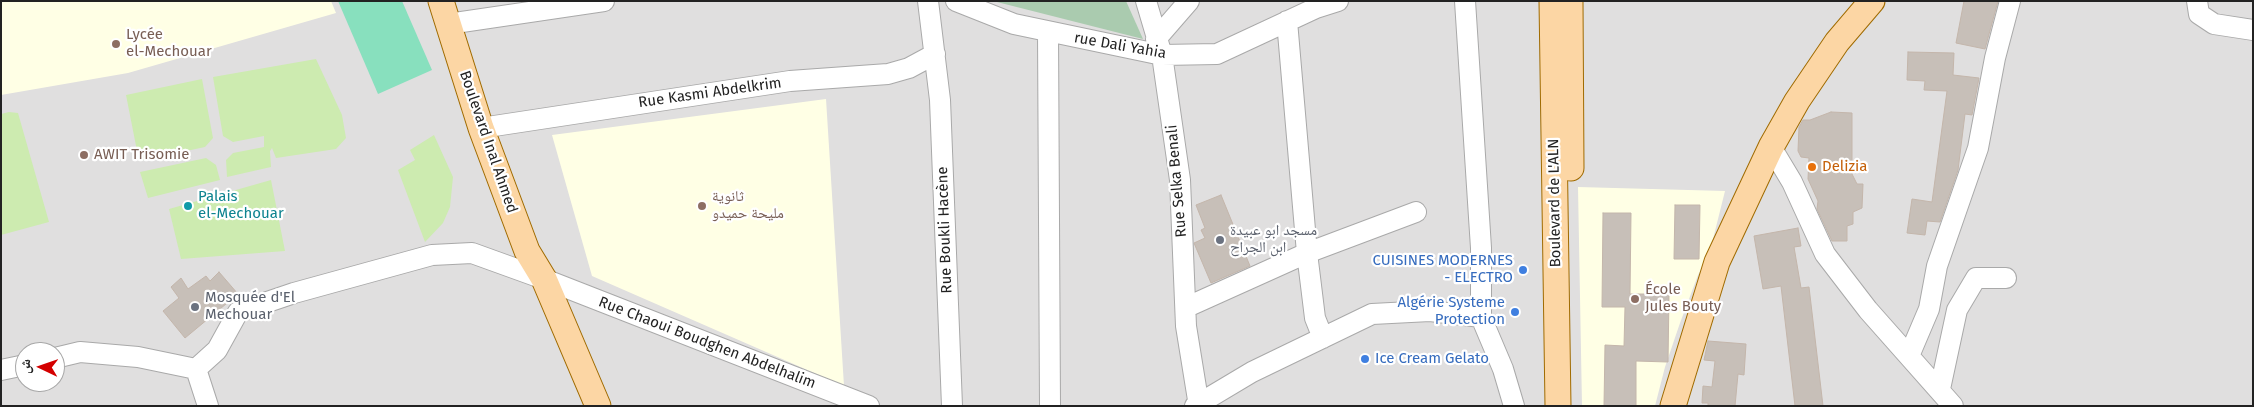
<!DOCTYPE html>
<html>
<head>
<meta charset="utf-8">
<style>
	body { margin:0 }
	#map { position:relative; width:2254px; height:407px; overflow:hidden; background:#f2efe9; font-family:"Fira Sans","Noto Naskh Arabic",sans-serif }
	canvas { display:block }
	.frame { position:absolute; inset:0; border:2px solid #222; pointer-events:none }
	.north { position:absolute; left:15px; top:342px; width:50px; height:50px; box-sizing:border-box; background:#fff; border:1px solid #a7a7a7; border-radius:50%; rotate:273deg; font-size:14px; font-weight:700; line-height:20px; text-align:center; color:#222 }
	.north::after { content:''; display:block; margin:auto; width:18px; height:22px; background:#d40000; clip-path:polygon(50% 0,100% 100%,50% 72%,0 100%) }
</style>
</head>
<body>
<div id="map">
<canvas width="2254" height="407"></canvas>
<div class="frame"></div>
<div class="north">ش</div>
</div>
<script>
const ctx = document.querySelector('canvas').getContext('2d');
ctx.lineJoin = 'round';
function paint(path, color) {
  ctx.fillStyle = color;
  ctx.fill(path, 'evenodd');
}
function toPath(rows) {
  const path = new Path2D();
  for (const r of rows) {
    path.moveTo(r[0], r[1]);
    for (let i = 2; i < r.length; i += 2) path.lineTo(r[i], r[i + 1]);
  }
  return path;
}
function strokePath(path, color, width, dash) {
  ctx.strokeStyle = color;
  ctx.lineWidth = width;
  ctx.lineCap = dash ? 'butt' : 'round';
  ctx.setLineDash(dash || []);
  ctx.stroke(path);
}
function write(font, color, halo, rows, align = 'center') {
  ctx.font = font + ' "Fira Sans","Noto Naskh Arabic",sans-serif';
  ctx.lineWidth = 4.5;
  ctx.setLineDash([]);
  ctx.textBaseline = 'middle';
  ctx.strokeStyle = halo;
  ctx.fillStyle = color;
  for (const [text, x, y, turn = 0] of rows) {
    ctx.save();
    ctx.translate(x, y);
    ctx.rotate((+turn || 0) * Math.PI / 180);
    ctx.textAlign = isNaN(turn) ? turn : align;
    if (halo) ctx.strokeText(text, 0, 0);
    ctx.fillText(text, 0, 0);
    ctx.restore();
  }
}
const residential = toPath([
	[1,1,2253,1,2253,406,1,406],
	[25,352,55,352,55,382,25,382]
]);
const education = toPath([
	[1,1,331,1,336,13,128,73,1,95],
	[826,99,844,386,592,276,552,135],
	[1578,187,1725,191,1709,255,1698,275,1680,323,1665,367,1655,406,1582,406]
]);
const grass = toPath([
	[316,59,342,115,346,138,336,149,276,158,272,148,270,151,271,167,227,177,226,160,233,153,264,147,264,136,233,142,223,136,213,77],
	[202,79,213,138,205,147,139,161,126,95],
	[9,112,18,113,49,222,1,235,1,114],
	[434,135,453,177,450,207,443,223,425,242,398,170,415,160,410,150],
	[206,158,216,165,220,180,148,198,140,172],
	[271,180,285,251,181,259,169,209]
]);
const cemetery = toPath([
	[993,1,1126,1,1143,39]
]);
const pitch = toPath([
	[338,1,402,1,432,70,378,94]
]);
const building = toPath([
	[1964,1,1998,1,1985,49,1956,43,1964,1],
	[1908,52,1954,53,1953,75,1979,78,1972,115,1965,114,1958,170,1940,222,1927,221,1925,235,1907,233,1912,199,1932,202,1947,91,1924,90,1925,81,1907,80,1908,52],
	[1831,112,1852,113,1852,174,1857,184,1863,184,1862,208,1853,212,1853,224,1847,226,1847,241,1832,241,1817,209,1818,201,1808,179,1809,158,1801,157,1798,151,1799,127,1803,120,1810,120,1831,112],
	[1221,195,1250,266,1211,283,1194,243,1205,238,1201,230,1205,228,1196,205,1221,195],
	[1675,205,1700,205,1699,259,1674,259,1675,205],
	[1603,213,1631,213,1630,294,1669,294,1668,362,1636,361,1636,406,1604,406,1605,345,1624,346,1625,307,1602,307,1603,213],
	[1798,228,1801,246,1794,247,1801,288,1809,287,1823,406,1795,406,1781,286,1763,289,1754,236,1798,228],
	[219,272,238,294,185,338,163,311,179,298,171,287,181,278,188,289,206,276,210,281,219,272],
	[1708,341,1746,344,1744,375,1738,374,1735,406,1708,406,1708,403,1702,403,1703,386,1712,387,1715,361,1704,360,1708,341]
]);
const minor = toPath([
	[928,1,940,100,952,406],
	[956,1,1014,24,1162,55,1217,54,1316,8,1338,1],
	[1146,1,1162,55,1180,180,1186,326,1199,406],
	[1465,1,1481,248,1481,317,1503,369,1514,406],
	[2197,1,2199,14,2214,24,2253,30],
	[448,24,604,1],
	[1048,32,1050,406],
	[1156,39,1189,1],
	[481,128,790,81,888,74,909,68,935,54],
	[1771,147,1792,182,1825,254,1868,310,1953,406],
	[1187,307,1307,253,1287,21],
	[1323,338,1315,318,1307,253,1416,212],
	[1909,356,1929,309,1937,266,1978,148,1995,58,2010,1],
	[55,358,80,352,138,357,196,369,217,350,238,312,294,293,432,255,472,253,544,279,869,406],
	[196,369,208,406],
	[1,370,25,365],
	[1940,389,1957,310,1976,278,2006,278],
	[1195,406,1252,372,1372,314,1430,311,1481,317]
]);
const major = toPath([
	[441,1,481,128,527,251,544,279,598,406],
	[1552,1,1558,406],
	[1570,1,1571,168],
	[1673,406,1717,262,1771,147,1797,101,1837,42,1872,1]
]);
const markers = [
	[116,44,5,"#8d6e63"],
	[84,155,5,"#8d6e63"],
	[1812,167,5,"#e8710a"],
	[188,206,5,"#0f9aa8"],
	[702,206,5,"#8d6e63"],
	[1220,240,5,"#6b7280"],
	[1523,270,5,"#3f7fe0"],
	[1635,299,5,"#8d6e63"],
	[195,307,5,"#6b7280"],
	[1515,312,5,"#3f7fe0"],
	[1365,359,5,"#3f7fe0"]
];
const educationNames = [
	["Lycée",126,35],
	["el-Mechouar",126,52],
	["AWIT Trisomie",94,155],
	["ثانوية",712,197],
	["مليحة حميدو",712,214],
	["École",1645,290],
	["Jules Bouty",1645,307]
];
const streetNames = [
	["rue Dali Yahia",1120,46,10],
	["Rue Kasmi Abdelkrim",710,93,-8],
	["Boulevard Inal Ahmed",488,142,71],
	["Rue Selka Benali",1177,181,-95],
	["Boulevard de L'ALN",1555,203,-91],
	["Rue Boukli Hacène",945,230,-92],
	["Rue Chaoui Boudghen Abdelhalim",707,343,21]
];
const foodNames = [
	["Delizia",1822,167]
];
const cultureNames = [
	["Palais",198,197],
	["el-Mechouar",198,214]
];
const worshipNames = [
	["مسجد ابو عبيدة",1230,231],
	["ابن الجراح",1230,248],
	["Mosquée d'El",205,298],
	["Mechouar",205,315]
];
const shopNames = [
	["CUISINES MODERNES",1513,261],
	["- ELECTRO",1513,278],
	["Algérie Systeme",1505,303],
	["Protection",1505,320],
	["Ice Cream Gelato",1375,359,"left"]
];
paint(residential, '#e0dfdf');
paint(education, '#ffffe5');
paint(grass, '#cdebb0');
paint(cemetery, '#aacbaf');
paint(pitch, '#88e0be');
paint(building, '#c7bfb8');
strokePath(building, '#c4b6ab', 1);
strokePath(minor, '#a9a9a9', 22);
strokePath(major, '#a06b00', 27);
strokePath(minor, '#fff', 20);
strokePath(major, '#fcd6a4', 25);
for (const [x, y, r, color] of markers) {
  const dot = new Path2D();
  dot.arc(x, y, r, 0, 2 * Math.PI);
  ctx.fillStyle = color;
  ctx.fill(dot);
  strokePath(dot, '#fff', 2);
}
write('15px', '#785e54', '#fff', educationNames, 'left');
write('15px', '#222', '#fff', streetNames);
write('15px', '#c56008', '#fff', foodNames, 'left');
write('15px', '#0d838f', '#fff', cultureNames, 'left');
write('15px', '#5b616d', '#fff', worshipNames, 'left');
write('15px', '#366cbe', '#fff', shopNames, 'right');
</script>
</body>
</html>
